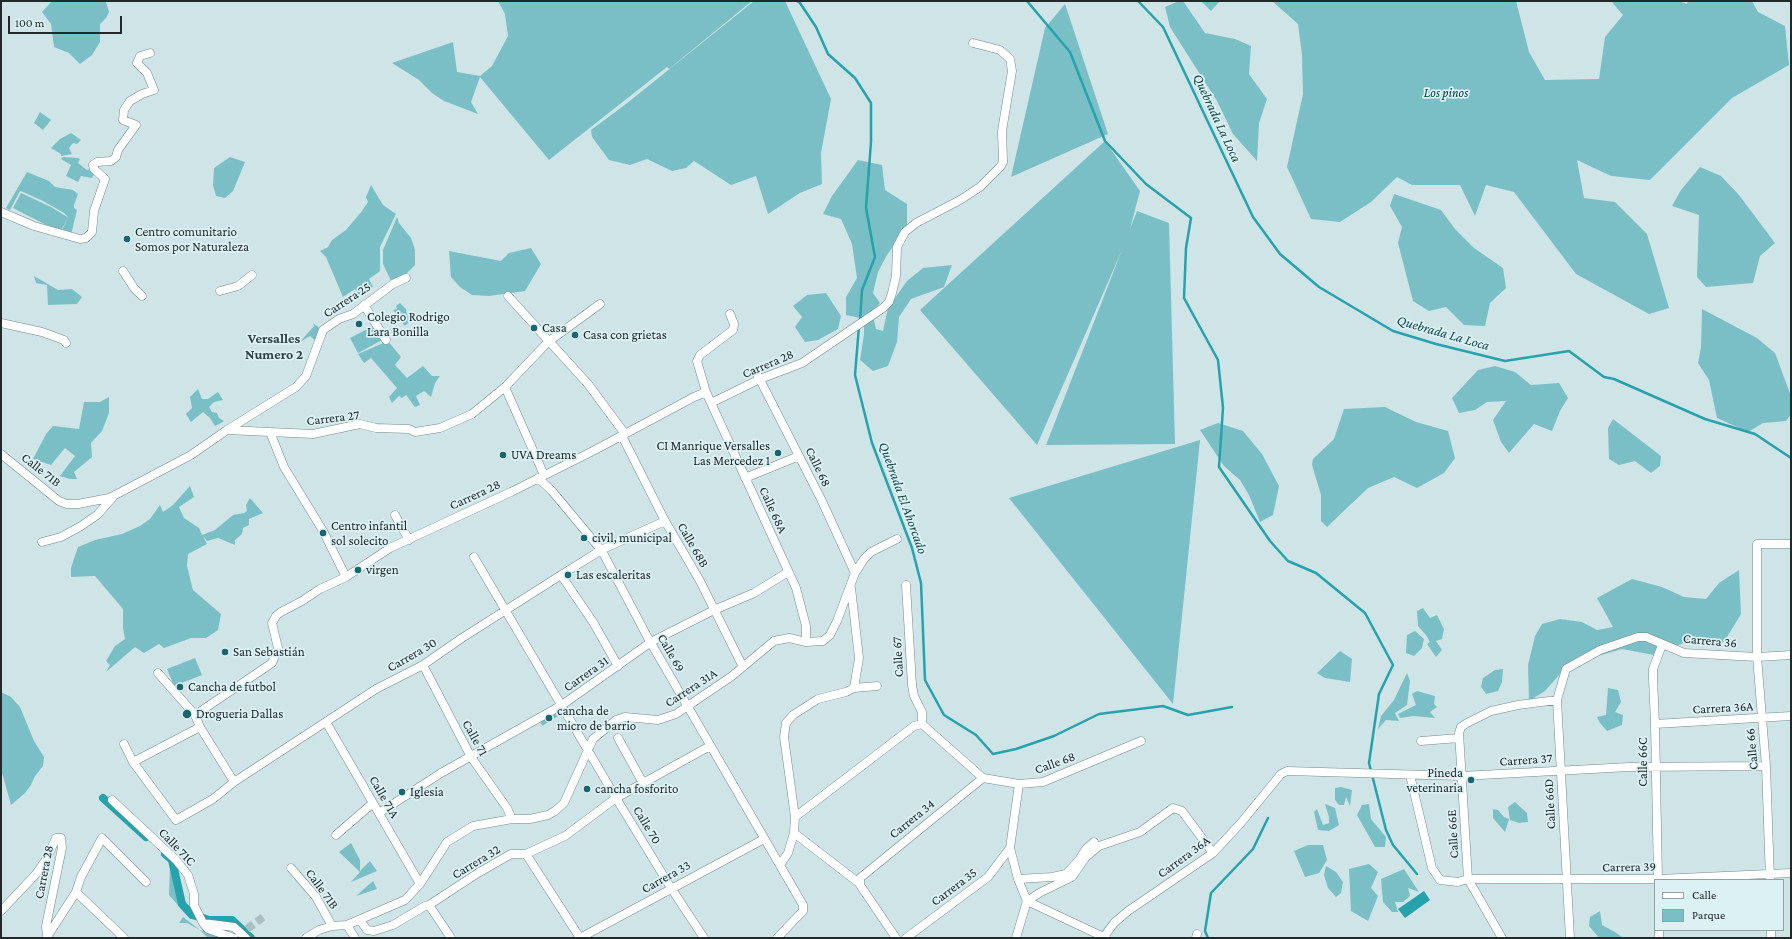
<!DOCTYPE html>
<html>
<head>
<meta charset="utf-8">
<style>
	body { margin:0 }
	#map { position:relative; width:1792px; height:939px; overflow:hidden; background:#cfe4e6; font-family:"Crimson Pro",serif }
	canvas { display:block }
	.frame { position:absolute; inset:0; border:2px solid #22292a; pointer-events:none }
	.legend { position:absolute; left:1654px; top:879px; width:130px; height:52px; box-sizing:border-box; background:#dcf1f4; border:1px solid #92a1a3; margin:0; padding:5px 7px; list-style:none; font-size:12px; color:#22292a }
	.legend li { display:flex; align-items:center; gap:8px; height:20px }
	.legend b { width:20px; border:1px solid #92a1a3 }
	.scale { position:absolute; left:8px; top:16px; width:114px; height:18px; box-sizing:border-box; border:2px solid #22292a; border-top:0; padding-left:5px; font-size:12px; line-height:14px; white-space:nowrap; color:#22292a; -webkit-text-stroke:3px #dcf1f4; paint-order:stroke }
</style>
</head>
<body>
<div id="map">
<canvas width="1792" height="939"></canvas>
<div class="frame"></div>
<ul class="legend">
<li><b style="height:5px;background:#fff"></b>Calle</li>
<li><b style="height:11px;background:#7bbfc6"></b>Parque</li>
</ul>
<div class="scale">100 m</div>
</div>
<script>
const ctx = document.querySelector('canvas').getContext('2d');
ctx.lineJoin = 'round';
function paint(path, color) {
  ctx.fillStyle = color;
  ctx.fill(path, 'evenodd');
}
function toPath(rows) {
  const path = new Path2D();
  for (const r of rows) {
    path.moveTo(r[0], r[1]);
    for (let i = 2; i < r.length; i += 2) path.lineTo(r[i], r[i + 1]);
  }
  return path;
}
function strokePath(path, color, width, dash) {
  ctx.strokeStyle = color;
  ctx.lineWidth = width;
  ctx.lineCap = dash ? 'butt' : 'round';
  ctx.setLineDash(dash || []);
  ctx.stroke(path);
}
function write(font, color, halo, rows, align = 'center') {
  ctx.font = font + ' "Crimson Pro",serif';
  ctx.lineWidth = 3.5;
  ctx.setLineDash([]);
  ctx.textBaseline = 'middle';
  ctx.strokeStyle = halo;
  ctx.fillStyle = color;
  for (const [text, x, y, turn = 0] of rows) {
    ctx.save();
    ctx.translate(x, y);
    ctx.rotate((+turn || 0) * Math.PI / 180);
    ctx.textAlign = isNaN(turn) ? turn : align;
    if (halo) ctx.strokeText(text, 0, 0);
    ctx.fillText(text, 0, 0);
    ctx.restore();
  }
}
const green = toPath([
	[52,1,106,2,109,12,106,18,100,24,100,42,92,55,80,64,69,53,54,47,51,24,42,12],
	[498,1,752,1,669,69,667,67,549,160,480,77,471,102,478,114,444,101,432,93,419,80,392,63,453,42,457,72,480,76,492,66,508,36,505,14],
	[754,1,785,1,831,99,821,153,822,184,800,193,768,214,756,176,731,185,694,161,686,168,672,171,647,159,630,165,609,160,592,137,591,130,626,104],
	[1179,1,1183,1,1205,33,1235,39,1251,46,1249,74,1267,99,1259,123,1257,161,1233,134,1217,101,1170,27,1165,7],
	[1201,1,1220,1,1211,11],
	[1272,1,1516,1,1529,52,1545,80,1599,79,1605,37,1623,15,1611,1,1678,1,1687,4,1688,1,1752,1,1758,12,1785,26,1789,65,1732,98,1650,180,1611,176,1577,160,1584,198,1615,202,1647,234,1669,308,1649,314,1576,274,1514,192,1486,185,1475,216,1460,185,1412,185,1397,177,1371,202,1340,222,1311,219,1287,167,1303,94,1302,55,1298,24],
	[1065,4,1108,134,1011,177,1045,28],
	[40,112,51,120,43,130,34,123],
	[71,133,81,140,77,144,73,143,69,148,72,154,61,156,61,154,51,148,60,139],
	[1105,141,1140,191,1130,229,1137,211,1169,223,1175,444,1046,445,1122,250,1037,445,920,310],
	[63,157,78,158,80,159,78,163,87,170,90,169,94,173,93,176,92,178,81,176,78,182,66,176,71,165,61,159],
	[230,157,245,162,233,191,225,198,216,196,213,185,214,168],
	[858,160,882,165,885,190,907,204,907,226,887,255,878,272,873,293,880,303,872,312,876,329,883,331,888,308,907,281,923,268,952,265,944,287,911,299,899,317,897,342,888,366,873,371,860,360,864,334,864,319,846,315,846,297,857,278,852,244,841,219,823,214,832,196],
	[1700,167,1721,176,1739,195,1775,243,1760,256,1753,283,1706,287,1697,277,1699,215,1672,206,1681,190],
	[27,172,49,181,55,187,73,190,78,194,74,205,74,208,77,210,71,235,61,232,68,218,60,232,13,208,21,193,51,207,69,218,64,213,43,201,23,192,20,191,10,210,6,208],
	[371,185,383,205,396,214,380,247,380,271,369,279,373,287,359,295,355,289,343,297,326,257,320,251,328,247,332,240,346,230,362,211,368,202,366,197],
	[1394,194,1441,210,1455,229,1474,248,1503,268,1506,288,1490,303,1485,326,1464,325,1446,307,1429,311,1413,301,1398,243,1402,227,1390,206],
	[397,217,399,223,411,238,415,250,415,265,405,275,391,281,383,264,383,250],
	[531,248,541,264,525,291,489,296,472,295,460,287,451,277,449,251,501,261,509,253],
	[34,276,58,290,72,289,82,297,77,304,48,305,47,285,36,283],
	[826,293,841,316,838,329,818,340,805,342,795,327,802,317,793,306,807,295],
	[400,303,406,309,407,315,413,318,405,326,400,320,393,324,391,322,397,315,393,310,397,309,396,306],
	[1702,309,1757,338,1775,353,1791,396,1791,414,1786,421,1763,423,1748,432,1717,418,1709,380,1698,363,1701,347],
	[313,323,322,330,317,342,310,336,300,342,314,326],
	[375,325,384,339,358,353,350,338],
	[388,341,401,357,395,365,407,378,423,366,432,376,440,376,435,383,431,397,424,391,416,396,420,405,415,407,406,395,402,398,399,396,392,403,389,397,397,388,371,358,364,363,358,354],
	[1495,366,1515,372,1531,385,1559,383,1568,398,1560,411,1552,431,1534,424,1509,453,1501,442,1493,420,1506,401,1487,402,1475,410,1459,413,1452,398,1478,370],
	[198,389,202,399,208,399,218,392,223,400,214,402,209,407,212,412,217,413,219,418,224,421,221,423,215,426,210,418,203,412,191,422,186,414,192,408,190,397],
	[109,397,109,413,102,431,91,443,92,457,74,472,77,479,70,479,60,476,75,456,65,448,51,465,33,459,46,434,53,426,79,429,84,402,100,402],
	[1385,407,1416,422,1448,431,1455,458,1444,473,1417,488,1394,477,1368,488,1327,527,1321,521,1321,495,1312,465,1313,459,1334,439,1344,409],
	[1613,419,1661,456,1660,466,1651,473,1635,461,1619,465,1609,459,1608,428],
	[1218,423,1243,431,1262,454,1279,486,1273,515,1260,522,1249,495,1240,480,1224,466,1200,430],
	[1200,440,1173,704,1009,498],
	[190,486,194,497,179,507,184,518,199,528,202,535,215,530,233,515,244,513,247,511,246,505,250,498,263,513,249,519,249,525,243,528,242,534,235,540,235,545,218,538,207,541,203,536,207,544,188,554,187,566,193,590,221,614,218,630,206,638,191,638,164,648,159,644,144,653,135,647,106,672,110,665,106,661,115,646,125,639,123,628,123,609,95,576,71,577,71,568,78,547,95,540,122,534,140,526,150,519,160,505,163,512,173,505],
	[1739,570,1741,614,1724,642,1708,639,1689,641,1654,655,1622,649,1601,655,1578,658,1560,674,1545,691,1529,701,1528,665,1535,636,1542,624,1560,619,1582,622,1597,630,1613,627,1597,598,1632,579,1662,587,1684,597,1706,599,1719,583],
	[1423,608,1430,618,1437,615,1444,629,1442,639,1436,641,1442,650,1436,657,1427,644,1430,642,1426,635,1418,626,1417,611],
	[1415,631,1424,639,1422,648,1414,656,1406,653,1407,635],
	[1340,651,1352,659,1350,682,1325,678,1317,673],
	[195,658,202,675,174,686,167,669],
	[1503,669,1502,682,1498,691,1486,694,1481,687,1483,678,1495,670],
	[1407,673,1410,681,1407,705,1395,713,1399,721,1386,720,1378,729,1381,716,1394,700],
	[1608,688,1618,690,1621,702,1615,712,1623,715,1622,725,1607,731,1600,723,1597,717,1606,715],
	[1417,691,1435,696,1434,704,1437,707,1430,712,1435,718,1414,716,1400,718,1398,714,1416,705,1412,694],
	[1,692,11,697,20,707,34,741,44,757,43,766,35,776,31,785,25,793,11,805,1,769],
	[555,711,558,716,542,726,540,720],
	[1341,787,1352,790,1350,806,1346,797,1344,805,1339,805,1335,800,1335,788],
	[1515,802,1527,813,1528,822,1519,823,1510,820,1508,807],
	[1325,804,1335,808,1339,825,1329,831,1318,830,1314,812,1317,809,1323,825,1329,823,1329,817],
	[1369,804,1371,819,1386,837,1385,847,1375,847,1357,815,1362,805],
	[1493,809,1498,810,1504,817,1509,819,1505,832,1493,818],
	[351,843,360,860,360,871,370,861,377,871,351,882,360,872,339,852],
	[1308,845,1323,845,1327,860,1319,873,1305,877,1294,851],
	[170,864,182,910,169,895],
	[1369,864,1378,872,1371,888,1378,896,1368,921,1351,911,1349,869],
	[1326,866,1336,872,1343,882,1341,893,1336,897,1328,888,1324,875],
	[1404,869,1419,892,1408,888,1410,896,1403,902,1395,902,1398,912,1392,912,1383,902,1381,879],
	[373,881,377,889,356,896],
	[1600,911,1602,925,1615,932,1622,937,1621,938,1599,938,1589,926,1590,917],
	[183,917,200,930,225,936,223,938,208,938,200,930,187,923,179,923]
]);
const water = toPath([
	[1424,891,1430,900,1405,918,1398,909]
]);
const stream = toPath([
	[797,1,800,3,816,27,828,54,855,78,871,103,871,142,866,208,875,257,862,290,860,321],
	[1027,1,1070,52,1105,141,1146,184,1191,218,1186,248,1184,298,1218,360,1223,408,1219,467,1270,541,1288,561,1316,573,1365,613,1393,665,1379,694,1369,763,1386,830,1393,845,1417,874],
	[1138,1,1163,27,1253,217,1280,254,1319,287,1393,331,1436,344,1505,361,1569,351,1604,377,1614,379,1705,419,1755,434,1791,458],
	[859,326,855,375,872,443,912,548,921,583,925,680,944,715,976,735,993,754,1016,749,1054,736,1099,714,1163,706,1188,715,1232,707],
	[1208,938,1205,931,1211,893,1253,849,1268,818]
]);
const canal = toPath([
	[103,798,146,837],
	[165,854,172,860,182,904,192,915,199,917],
	[203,918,209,920,232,920,251,938]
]);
const minorTunnel = toPath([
	[247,929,266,915]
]);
const minor = toPath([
	[1,212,34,226,80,239,86,238,92,232,94,211,105,179,94,169,93,165,97,162,111,161,116,157,118,150,136,125,123,120,124,110,130,101,142,94,154,90,147,73,137,63,140,56,150,53],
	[123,271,134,288,142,296],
	[220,291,238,286,252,275],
	[508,296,588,384,625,434],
	[364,305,386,340],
	[1,323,42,332,64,340,66,343],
	[757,374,821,499,855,573],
	[505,387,544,475],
	[706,392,697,361,700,355,733,330,734,324,730,314],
	[711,403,760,379,802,363,883,308,889,302,892,293,896,276,897,247,905,232,916,223,960,200,980,187,1001,166,1003,162,1002,131,1012,71,1010,59,1000,50,973,43],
	[227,430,296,387,306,376,323,330,339,319,353,314,393,284,406,278],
	[270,432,284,467,323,531,346,577],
	[622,436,665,521,700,581,743,667],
	[1,454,59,501,67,504,78,504,109,498,119,493,191,455,227,430,313,434,360,424,376,428,409,429,415,432,440,428,472,414,505,387,548,342,600,304],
	[538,478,552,491,602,551,648,638,803,905,803,911,777,938],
	[745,478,799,456],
	[395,515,409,540],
	[42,542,61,537,81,526,97,515,114,496],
	[474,557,616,798,671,888,704,938],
	[561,575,593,622,618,666],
	[906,585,912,685,914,696,922,712,922,724],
	[851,588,859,658,854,688],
	[423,665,471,757,507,808,512,819],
	[158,673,195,715,200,727,234,782],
	[195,715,272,663,278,648,272,623,276,616,281,612,302,601,320,589,346,577,390,548,511,492,593,451,694,397,706,392,796,588,806,626,806,642],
	[326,722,420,884],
	[922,724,983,778,1019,784,1043,782,1141,741],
	[1655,724,1791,716],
	[618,738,643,783],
	[1421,741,1459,738],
	[124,744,133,762,176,820,213,799,234,782,376,689,423,665,462,638,561,575,603,549,665,521],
	[133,762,200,727],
	[1410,775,1432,868,1440,880,1458,882,1468,879,1658,879,1791,873],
	[1019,784,1010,848,1018,879,1027,901],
	[112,800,176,860,188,875,194,894,194,905,203,923,234,927,246,938],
	[379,813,441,773,562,705,651,642,714,610,754,593,788,572],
	[795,817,905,733,914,726,922,724],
	[794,833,859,883],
	[336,835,373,803],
	[526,854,580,938],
	[780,865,788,853,794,833,795,817,784,737,786,723,793,715,818,699,846,692,854,688,877,686],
	[291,868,316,897,332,926],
	[1018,879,1052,877,1066,874,1079,860,1086,849,1094,842],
	[1658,880,1655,724,1653,678,1653,669,1662,645],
	[1770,880,1766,766,1757,657,1757,544,1791,544],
	[76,892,124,938],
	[1027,901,1041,892,1072,877,1086,857,1099,846,1140,832,1173,808,1182,811,1213,853],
	[1027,901,1106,938],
	[429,905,451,938],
	[1,911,36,874,47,858,56,838,61,838,62,848,46,926,47,937],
	[360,920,367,930,374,931,393,925,425,906,429,905,478,873,511,854,526,854,565,836,616,798,710,746],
	[203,923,208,929,234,938],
	[347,925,355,938],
	[1659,930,1659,938],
	[1771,930,1771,938],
	[47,937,76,892,81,877,102,838,146,882],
	[306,938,319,930,332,926,347,925,405,900,420,884,447,842,473,826,512,819,530,819,548,815,555,811,564,803,593,739,616,720,625,717,658,720,676,714,732,676,774,641,789,638,806,642,823,641,830,635,837,621,855,573,864,559,871,552,897,539],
	[580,938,764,839],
	[896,938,860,885,860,878,983,778],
	[906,938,988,877,1010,848],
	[1016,938,1027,901],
	[1103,938,1114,923,1128,911,1213,853,1240,824,1281,774,1287,771,1462,776,1629,767,1766,766],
	[1196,938,1197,934],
	[1502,938,1468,879,1459,733,1461,727,1467,723,1491,711,1518,705,1557,700],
	[1570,938,1557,700,1566,669,1600,650,1638,637,1646,637,1684,653,1757,657,1791,655]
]);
const markers = [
	[127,239,4,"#18666d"],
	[359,324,4,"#18666d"],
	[534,328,4,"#18666d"],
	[575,335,4,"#18666d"],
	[778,453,4,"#18666d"],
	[503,455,4,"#18666d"],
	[323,533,4,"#18666d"],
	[584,538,4,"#18666d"],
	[358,570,4,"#18666d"],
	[568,575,4,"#18666d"],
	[225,652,4,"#18666d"],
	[180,687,4,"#18666d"],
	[187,714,5,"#18666d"],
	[549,718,4,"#18666d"],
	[1471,780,4,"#18666d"],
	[587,789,4,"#18666d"],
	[402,792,4,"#18666d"]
];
const parkNames = [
	["Los pinos",1446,93]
];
const poiNames = [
	["Centro comunitario",135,232],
	["Somos por Naturaleza",135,247],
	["Colegio Rodrigo",367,317],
	["Lara Bonilla",367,332],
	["Casa",542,328],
	["Casa con grietas",583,335],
	["CI Manrique Versalles",770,446,"right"],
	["Las Mercedez 1",770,461,"right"],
	["UVA Dreams",511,455],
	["Centro infantil",331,526],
	["sol solecito",331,541],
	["civil, municipal",592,538],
	["virgen",366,570],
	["Las escaleritas",576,575],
	["San Sebastián",233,652],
	["Cancha de futbol",188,687],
	["cancha de",557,711],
	["micro de barrio",557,726],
	["Drogueria Dallas",196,714],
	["Pineda",1463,773,"right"],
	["veterinaria",1463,788,"right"],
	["cancha fosforito",595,789],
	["Iglesia",410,792]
];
const streetNames = [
	["Carrera 25",347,300,-33],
	["Carrera 28",768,364,-23],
	["Carrera 27",333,418,-7],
	["Calle 68",818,467,64],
	["Calle 71B",41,470,38],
	["Carrera 28",475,495,-25],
	["Calle 68A",773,510,65],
	["Calle 68B",693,545,60],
	["Carrera 36",1710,641,5],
	["Calle 69",671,653,60],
	["Carrera 30",412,655,-30],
	["Calle 67",898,657,-93],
	["Carrera 31",586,674,-35],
	["Carrera 31A",691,688,-33],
	["Carrera 36A",1723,708,-3],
	["Calle 71",475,738,61],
	["Calle 66",1752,749,-95],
	["Carrera 37",1526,760,-4],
	["Calle 66C",1643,762,-90],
	["Calle 68",1055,763,-20],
	["Calle 71A",384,797,60],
	["Calle 66D",1550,804,-93],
	["Carrera 34",912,819,-39],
	["Calle 70",647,825,59],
	["Calle 66E",1453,834,-93],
	["Calle 71C",177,847,46],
	["Carrera 36A",1184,857,-36],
	["Carrera 32",476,862,-31],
	["Carrera 39",1629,867,-1],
	["Carrera 28",44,872,-79],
	["Carrera 33",666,877,-29],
	["Carrera 35",954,887,-37],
	["Calle 71B",322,889,54]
];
const waterNames = [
	["Quebrada La Loca",1217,118,65],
	["Quebrada La Loca",1443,333,16],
	["Quebrada El Ahorcado",903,498,70]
];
const neighbourhoodNames = [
	["Versalles",274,339],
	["Numero 2",274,355]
];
paint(green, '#7bbfc6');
paint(water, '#26a2ad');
strokePath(stream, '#26a2ad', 2.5);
strokePath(canal, '#26a2ad', 8);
strokePath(minorTunnel, '#acbfc0', 8, [8, 4]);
strokePath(minor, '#76898b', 9);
strokePath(minor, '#fff', 8);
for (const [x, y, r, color] of markers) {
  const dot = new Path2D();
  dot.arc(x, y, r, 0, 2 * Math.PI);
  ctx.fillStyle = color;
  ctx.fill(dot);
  strokePath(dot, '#dcf1f4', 1.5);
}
write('italic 13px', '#013a3e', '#dcf1f4', parkNames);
write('13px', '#22292a', '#dcf1f4', poiNames, 'left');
write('13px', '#22292a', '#dcf1f4', streetNames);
write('italic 14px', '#184a4f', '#dcf1f4', waterNames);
write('bold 14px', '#314244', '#dcf1f4', neighbourhoodNames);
</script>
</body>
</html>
